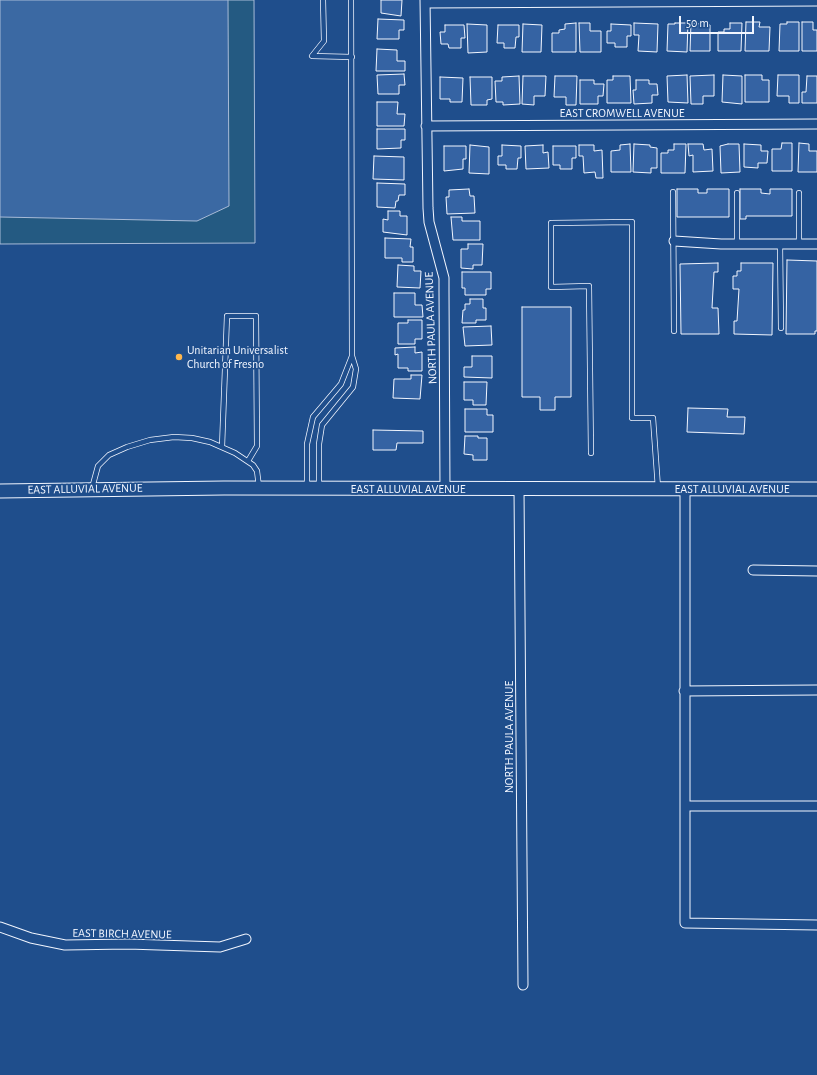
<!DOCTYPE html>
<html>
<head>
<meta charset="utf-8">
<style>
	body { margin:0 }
	#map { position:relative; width:817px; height:1075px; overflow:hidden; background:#1f4e8c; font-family:"Alegreya Sans",sans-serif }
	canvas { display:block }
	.scale { position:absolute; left:679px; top:16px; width:75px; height:18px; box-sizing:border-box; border:2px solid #f2f6ff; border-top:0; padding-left:5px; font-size:12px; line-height:14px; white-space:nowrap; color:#f2f6ff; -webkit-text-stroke:3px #1f4e8c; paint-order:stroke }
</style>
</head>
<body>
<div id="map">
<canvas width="817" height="1075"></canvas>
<div class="scale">50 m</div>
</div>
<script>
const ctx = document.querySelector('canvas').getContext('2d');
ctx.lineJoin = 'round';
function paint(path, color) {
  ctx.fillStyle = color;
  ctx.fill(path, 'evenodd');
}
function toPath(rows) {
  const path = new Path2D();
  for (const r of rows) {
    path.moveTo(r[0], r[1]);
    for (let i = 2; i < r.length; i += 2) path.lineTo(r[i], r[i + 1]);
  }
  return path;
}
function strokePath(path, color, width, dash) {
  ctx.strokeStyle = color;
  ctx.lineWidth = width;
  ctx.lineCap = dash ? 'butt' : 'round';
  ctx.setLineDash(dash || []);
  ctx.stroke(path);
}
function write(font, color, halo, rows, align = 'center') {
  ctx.font = font + ' "Alegreya Sans",sans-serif';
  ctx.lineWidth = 3;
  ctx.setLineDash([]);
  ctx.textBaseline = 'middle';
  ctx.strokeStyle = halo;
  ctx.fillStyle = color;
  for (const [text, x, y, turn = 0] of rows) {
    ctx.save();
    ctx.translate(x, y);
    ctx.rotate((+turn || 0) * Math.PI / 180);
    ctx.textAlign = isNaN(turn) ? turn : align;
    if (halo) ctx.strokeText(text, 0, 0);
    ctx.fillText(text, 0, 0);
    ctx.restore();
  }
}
const green = toPath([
	[0,0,254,0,255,243,0,244,0,0]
]);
const water = toPath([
	[0,0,228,0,229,206,197,221,0,217,0,0]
]);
const building = toPath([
	[381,0,402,0,401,16,381,13,381,0],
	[378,19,404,20,404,30,399,30,399,39,377,39,378,19],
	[746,22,760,22,759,27,770,27,769,51,745,51,746,22],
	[787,22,799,22,799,51,779,51,780,24,787,24,787,22],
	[802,22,813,22,813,30,817,30,817,51,802,51,802,22],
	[576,23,576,52,552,52,552,33,559,33,559,30,565,29,565,24,576,23],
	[579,23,590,23,590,31,601,31,601,52,580,52,579,23],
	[634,23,658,24,657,52,638,51,639,35,634,35,634,23],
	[675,23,688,23,687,52,667,51,668,24,675,24,675,23],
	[691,23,710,25,710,51,690,51,691,23],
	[730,23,742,23,741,51,718,51,718,32,724,32,724,29,730,29,730,23],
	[467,24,487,25,487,52,468,53,467,24],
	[523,24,542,25,541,52,522,52,523,24],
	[611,24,631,25,631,36,627,36,627,47,615,47,615,43,607,43,607,31,611,31,611,24],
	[445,25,464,25,465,38,461,38,461,48,449,48,448,44,441,44,440,32,445,32,445,25],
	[498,25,519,25,519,37,516,37,515,48,504,48,504,43,497,43,498,25],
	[377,49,397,50,397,61,405,61,405,71,376,71,377,49],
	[404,74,405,85,399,85,399,94,378,94,377,75,404,74],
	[687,75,688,103,668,102,667,76,687,75],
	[714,75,714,96,703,96,703,104,691,104,690,76,714,75],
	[723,75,742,76,742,104,722,102,723,75],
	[745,75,762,75,762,80,769,80,769,102,745,102,745,75],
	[778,75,799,75,799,103,789,103,789,96,777,96,778,75],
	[519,76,520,104,503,105,503,102,496,102,495,81,502,81,502,77,519,76],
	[523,76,546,76,545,96,534,96,534,105,522,104,523,76],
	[555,76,577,76,576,105,566,105,566,97,554,97,555,76],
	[613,76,630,76,631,103,607,103,607,80,613,80,613,76],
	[807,76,817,76,817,103,802,103,802,92,806,92,807,76],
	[440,77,463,78,462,102,450,102,450,99,440,99,440,77],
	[470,77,492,77,492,99,487,100,487,105,471,105,470,77],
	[580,80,594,80,594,84,604,84,603,96,598,96,598,104,580,104,580,80],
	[636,80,649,80,649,84,657,84,658,95,652,95,652,103,634,104,633,90,636,90,636,80],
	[377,102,398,102,397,114,405,114,404,126,377,126,377,102],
	[377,129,405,129,405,140,401,140,401,148,377,149,377,129],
	[782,143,792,143,792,171,772,171,772,149,781,149,782,143],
	[799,143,809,144,809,151,817,151,817,172,798,172,799,143],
	[630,144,631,172,611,172,611,151,620,150,620,145,630,144],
	[634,144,650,145,650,147,657,148,657,168,651,168,651,173,633,172,634,144],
	[674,144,686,144,685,173,661,173,661,153,668,153,668,150,674,150,674,144],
	[688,144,703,144,704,150,712,149,713,171,693,172,693,155,689,156,688,144],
	[728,144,739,144,740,172,721,173,720,146,728,144],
	[744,144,761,145,761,151,768,151,767,163,758,163,758,168,744,167,744,144],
	[470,145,489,147,489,174,469,173,470,145],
	[502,145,521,146,521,158,518,158,517,169,506,169,506,165,498,165,498,156,502,156,502,145],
	[543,145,543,153,548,152,549,168,526,169,525,146,543,145],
	[579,145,594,145,594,151,602,150,603,178,596,178,595,172,584,173,583,156,579,156,579,145],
	[444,146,466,146,466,159,463,159,463,169,444,171,444,146],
	[553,146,576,146,576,158,572,158,572,169,560,169,560,165,553,165,553,146],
	[374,156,404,157,404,180,373,179,374,156],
	[377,183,405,184,405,195,399,195,398,201,396,201,395,208,377,207,377,183],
	[469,189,470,196,474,196,475,213,447,214,446,197,449,197,449,190,469,189],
	[677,189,698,189,698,193,707,193,707,189,729,189,729,217,677,217,677,189],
	[740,189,761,189,761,193,770,194,770,189,792,189,792,216,746,216,746,219,740,219,740,189],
	[388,211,400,211,400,216,407,216,407,235,383,232,383,219,388,220,388,211],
	[451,217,462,217,462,221,480,221,480,240,453,240,451,217],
	[385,238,411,239,410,247,413,247,413,262,402,262,402,258,385,258,385,238],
	[468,244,483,244,482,265,473,265,473,269,461,268,461,249,468,249,468,244],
	[787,260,817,261,817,331,815,331,815,334,786,334,787,260],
	[718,263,718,272,714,272,712,308,718,308,719,334,681,334,680,264,718,263],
	[741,263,773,263,772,335,734,334,734,321,737,321,739,289,733,289,733,276,737,276,737,271,741,271,741,263],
	[398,265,414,266,414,271,421,271,420,288,397,287,398,265],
	[462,272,491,272,491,289,486,289,486,295,465,295,465,288,462,288,462,272],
	[394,293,415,293,415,305,422,305,423,317,394,317,394,293],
	[470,299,483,299,483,308,486,308,486,320,476,320,476,323,462,323,463,310,465,310,465,304,470,304,470,299],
	[522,307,571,307,571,397,555,397,555,410,540,410,540,397,522,397,522,307],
	[408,320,422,320,422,339,415,339,415,344,398,344,398,323,408,323,408,320],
	[491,326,492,345,465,346,463,327,491,326],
	[415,347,415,353,422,352,422,371,408,371,408,368,398,368,398,354,395,355,395,348,415,347],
	[472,356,492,356,492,378,464,377,464,367,472,367,472,356],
	[411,375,422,375,420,399,393,398,394,379,411,379,411,375],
	[464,382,487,382,486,405,473,405,473,400,464,400,464,382],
	[688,408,728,409,727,417,745,417,744,434,687,432,688,408],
	[465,409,487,409,487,415,493,415,493,432,465,432,465,409],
	[373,430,423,431,423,443,397,443,396,450,373,450,373,430],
	[465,436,478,436,478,438,487,438,487,460,473,460,473,455,464,454,465,436]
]);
const lane = toPath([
	[323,0,324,41,312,56,352,57],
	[351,0,352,356],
	[673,192,674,331],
	[737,193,737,244],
	[799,193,799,244],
	[780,243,781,328],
	[222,447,227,316,256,316,257,446,248,461],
	[591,453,589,286,551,287,551,223,632,222,632,418,653,418,658,488],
	[92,488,98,466,109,455,127,447,150,440,174,437,192,438,210,442,235,453,253,465,257,471,259,487],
	[307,488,307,444,313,417,341,384,352,356,356,369,353,387,322,425,319,444,319,487]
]);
const street = toPath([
	[425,0,428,208,429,222,444,278,444,291,445,490],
	[426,3,817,1],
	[426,126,817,124],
	[674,241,721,244,817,244],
	[519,489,523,985],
	[685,489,685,923,817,925],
	[753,570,817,571],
	[684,691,817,690],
	[685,806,817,806],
	[0,927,31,938,65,945,128,944,220,947,246,939]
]);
const secondary = toPath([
	[0,491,224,488,817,489]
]);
const markers = [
	[179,357,4,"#ffb74d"]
];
const streetNames = [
	["EAST CROMWELL AVENUE",622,113],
	["NORTH PAULA AVENUE",431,328,-92],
	["EAST ALLUVIAL AVENUE",85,489,-1],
	["EAST ALLUVIAL AVENUE",408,489],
	["EAST ALLUVIAL AVENUE",732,489],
	["NORTH PAULA AVENUE",509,737,-90],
	["EAST BIRCH AVENUE",122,934,1]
];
const poiNames = [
	["Unitarian Universalist",187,350],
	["Church of Fresno",187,364]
];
paint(green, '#245a82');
strokePath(green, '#a8bbd7', 1);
paint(water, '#3b69a3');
strokePath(water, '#a8bbd7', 1);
paint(building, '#3563a3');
strokePath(building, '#f2f6ff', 1);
strokePath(lane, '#f2f6ff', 6);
strokePath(street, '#f2f6ff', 11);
strokePath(secondary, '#f2f6ff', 15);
strokePath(lane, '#1f4e8c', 4.5);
strokePath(street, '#1f4e8c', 9);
strokePath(secondary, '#1f4e8c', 13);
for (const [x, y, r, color] of markers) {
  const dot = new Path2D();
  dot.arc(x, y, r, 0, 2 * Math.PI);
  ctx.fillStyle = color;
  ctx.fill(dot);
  strokePath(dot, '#1f4e8c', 1.5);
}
write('12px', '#f2f6ff', '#1f4e8c', streetNames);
write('12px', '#f2f6ff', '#1f4e8c', poiNames, 'left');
</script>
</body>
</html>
